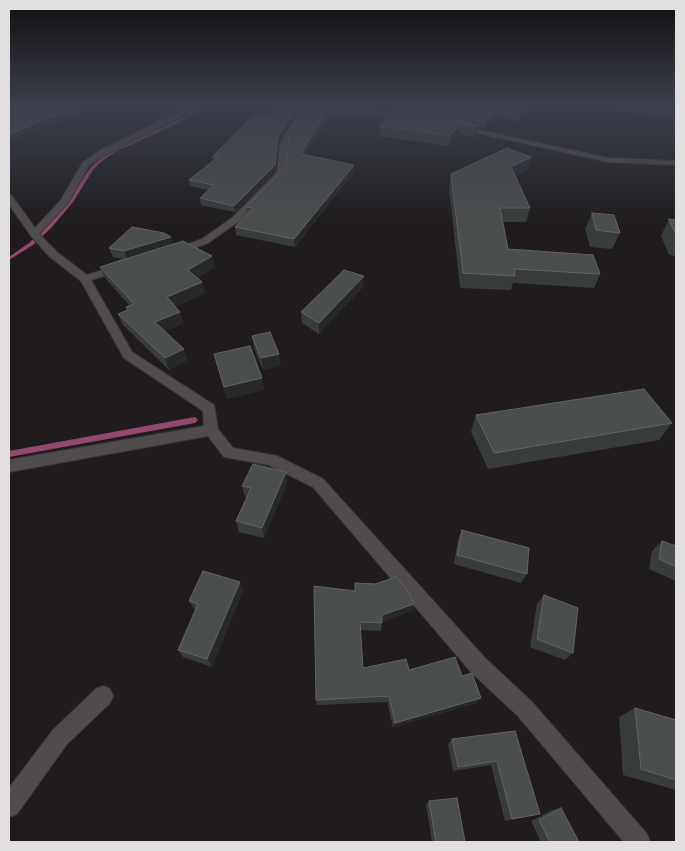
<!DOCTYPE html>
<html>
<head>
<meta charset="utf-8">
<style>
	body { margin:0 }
	#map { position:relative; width:685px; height:851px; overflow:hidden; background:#201c1e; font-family:"Zilla Slab",serif }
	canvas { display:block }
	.frame { position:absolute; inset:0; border:10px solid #e2dfe0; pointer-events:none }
</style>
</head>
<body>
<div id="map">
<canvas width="685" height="851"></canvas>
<div class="frame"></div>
</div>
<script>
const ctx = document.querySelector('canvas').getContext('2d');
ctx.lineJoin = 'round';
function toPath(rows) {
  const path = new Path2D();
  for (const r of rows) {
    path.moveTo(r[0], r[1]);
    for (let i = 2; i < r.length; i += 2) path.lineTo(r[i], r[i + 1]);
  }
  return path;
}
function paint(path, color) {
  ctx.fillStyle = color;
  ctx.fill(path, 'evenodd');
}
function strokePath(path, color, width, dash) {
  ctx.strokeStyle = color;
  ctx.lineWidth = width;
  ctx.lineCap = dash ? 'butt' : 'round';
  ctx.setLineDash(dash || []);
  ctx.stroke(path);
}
const stream = toPath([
	[202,106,206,106,178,123,115,152,101,162,93,170,73,202,52,227,33,245,9,260,9,257,29,243,48,225,69,200,90,168,99,160,113,150,176,121,202,106],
	[195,417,198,420,195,423,9,457,9,451,195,417]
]);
const minor = toPath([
	[191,106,200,106,107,154,89,165,68,203,39,234,58,253,87,275,116,266,124,266,125,268,124,270,91,280,132,352,214,405,218,429,233,448,277,456,323,479,485,658,532,702,647,834,650,842,624,842,518,716,471,672,313,487,269,465,224,457,208,436,9,472,9,460,204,426,203,411,124,358,81,281,50,257,31,236,9,204,9,195,12,196,35,228,61,200,83,162,101,150,191,106],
	[303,106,407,114,410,116,407,118,307,112,288,144,284,175,238,222,208,243,177,254,171,254,171,250,202,239,232,218,277,172,280,144,303,106],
	[456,125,609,158,676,161,676,165,609,162,459,129,455,127,456,125],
	[103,686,110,689,113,696,110,703,67,744,17,814,9,817,9,788,53,730,96,689,103,686]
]);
const wall = toPath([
	[21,106,62,106,80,116,46,125,38,113,40,112],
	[279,106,301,106,278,143,275,171,235,212,201,205,200,198,209,190,190,186,189,180,213,162,212,157,266,117],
	[399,106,526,106,518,121,495,117,484,128,479,127,477,135,475,137,459,134,449,146,380,136,380,126,398,110],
	[621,106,676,106,676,116,619,111],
	[328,115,305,155,354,172,295,247,236,235,235,227,247,214,246,207,286,167],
	[531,157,528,170,516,176,530,208,526,222,503,222,508,249,600,274,594,288,513,283,511,290,460,288,449,187,451,174],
	[592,213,620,233,612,249,590,247,585,229],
	[669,219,676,220,676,256,669,255,661,236],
	[173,244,212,256,215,267,198,278,202,282,205,293,175,307,180,312,183,323,165,331,187,360,169,370,123,325,118,314,127,310,126,307,129,305,105,278,100,267,123,259,113,257,109,248],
	[363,287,319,334,302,323,301,312],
	[252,336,281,366,263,370,254,348],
	[214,354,262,378,264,390,227,399],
	[476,415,672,423,659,440,488,469,471,432],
	[286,472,287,483,264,538,239,532,236,521,247,497,245,497,242,486],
	[462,530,527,574,521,583,454,564,458,540],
	[662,541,676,546,676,581,649,569,652,551],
	[243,591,212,667,183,657,178,650,196,610,194,609,189,601],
	[355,591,414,604,412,611,382,622,381,631,360,630,363,668,409,670,462,676,477,703,393,727,387,702,317,705,316,700],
	[544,595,573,653,565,660,530,647,537,604],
	[635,708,676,720,676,790,623,775,619,717],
	[515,731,540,814,505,821,491,765,453,771,448,744,452,739],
	[429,801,465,842,432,842,426,804],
	[561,808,579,842,541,842,531,821,552,810]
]);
const shadedWall = toPath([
	[297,106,301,106,278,143,275,171,235,212,234,206],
	[524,106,526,106,518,121,520,114],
	[328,108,328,115,301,162,301,154],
	[78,110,80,116,46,125,9,143,9,135,44,119],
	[497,111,495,117,484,128,485,122],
	[461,124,459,134,449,146,450,136],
	[479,125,477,135,475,137,477,127],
	[531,157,528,170,508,180,511,167],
	[354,165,354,172,295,247,294,239],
	[171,237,174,246,128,260,124,251],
	[212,256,215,267,191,282,188,270],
	[364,276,363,287,319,334,319,323],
	[202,282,205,293,171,309,167,297],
	[180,312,183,323,159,333,155,322],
	[184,349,187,360,169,370,165,358],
	[279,354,281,366,263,370,261,358],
	[262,378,264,390,227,399,224,387],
	[286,472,287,483,264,538,262,528],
	[240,582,243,591,212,667,207,659],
	[414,604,412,611,381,623,382,615],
	[481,698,477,703,393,727,395,723]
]);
const building = toPath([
	[9,106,14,106,38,113,45,111,44,108,39,106,62,106,78,110,44,119,9,135,9,106],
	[279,106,297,106,278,137,275,165,234,206,200,198,214,185,189,180,218,157,212,157,254,115,266,117,279,106],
	[411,106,524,106,520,114,497,111,485,122,411,106],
	[626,106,676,106,676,111,626,106],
	[308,107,328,108,301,154,354,165,294,239,235,227,253,208,246,207,286,167,289,137,308,107],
	[393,110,416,111,479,125,477,127,461,124,450,136,380,126,393,110],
	[507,148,531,157,511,167,530,208,500,208,508,249,593,255,600,274,514,269,515,276,463,273,451,174,507,148],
	[592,213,614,215,620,233,596,230,592,213],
	[669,219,676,220,676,235,669,219],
	[132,227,164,233,171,237,124,251,109,248,132,227],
	[183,241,212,256,188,270,202,282,167,297,180,312,155,322,184,349,165,358,118,314,128,310,126,307,134,304,100,267,183,241],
	[344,270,364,276,319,323,301,312,344,270],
	[270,332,279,354,261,358,252,336,270,332],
	[250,346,262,378,224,387,214,354,250,346],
	[644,389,672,423,494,453,476,415,644,389],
	[253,464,286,472,262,528,236,521,251,488,242,486,253,464],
	[462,530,529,548,527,574,457,555,462,530],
	[662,541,676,546,676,567,659,559,662,541],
	[203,571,240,582,207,659,178,650,198,604,189,601,203,571],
	[396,577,408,591,414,604,382,615,382,623,360,622,363,668,406,659,409,670,455,657,462,676,472,673,481,698,395,723,389,696,316,700,314,586,355,591,355,583,375,584,396,577],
	[544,595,578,608,573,653,537,639,544,595],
	[635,708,676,720,676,780,641,769,635,708],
	[515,731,540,814,512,819,497,761,458,767,452,739,515,731],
	[457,798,465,842,436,842,429,801,457,798],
	[561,808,579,842,550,842,539,820,561,808]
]);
paint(stream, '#934870');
strokePath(minor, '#3a3738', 2);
paint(minor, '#504b4d');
paint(wall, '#383c3a');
paint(shadedWall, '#272828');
paint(building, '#4a4e4c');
strokePath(building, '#626463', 1);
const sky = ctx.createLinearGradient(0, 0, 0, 226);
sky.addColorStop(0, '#120f10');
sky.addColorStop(0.47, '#3c404c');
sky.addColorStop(1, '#3c404c00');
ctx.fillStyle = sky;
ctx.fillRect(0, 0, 685, 226);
</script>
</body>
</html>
